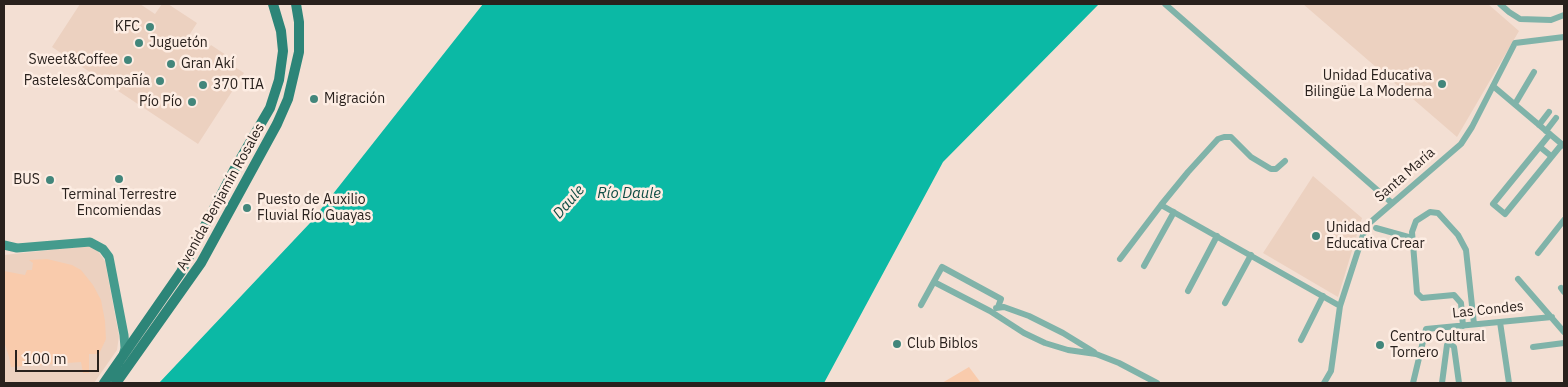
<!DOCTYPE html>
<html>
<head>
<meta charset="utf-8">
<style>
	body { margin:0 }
	#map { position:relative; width:1568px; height:387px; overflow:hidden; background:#f3dfd3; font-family:"IBM Plex Sans",sans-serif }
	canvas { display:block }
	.frame { position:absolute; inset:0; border:5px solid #29211d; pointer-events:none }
	.scale { position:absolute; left:15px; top:350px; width:84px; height:22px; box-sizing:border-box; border:2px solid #29211d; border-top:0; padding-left:6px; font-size:15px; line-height:18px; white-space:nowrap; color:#29211d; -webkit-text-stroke:4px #fdede3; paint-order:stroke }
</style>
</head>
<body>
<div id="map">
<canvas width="1568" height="387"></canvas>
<div class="frame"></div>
<div class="scale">100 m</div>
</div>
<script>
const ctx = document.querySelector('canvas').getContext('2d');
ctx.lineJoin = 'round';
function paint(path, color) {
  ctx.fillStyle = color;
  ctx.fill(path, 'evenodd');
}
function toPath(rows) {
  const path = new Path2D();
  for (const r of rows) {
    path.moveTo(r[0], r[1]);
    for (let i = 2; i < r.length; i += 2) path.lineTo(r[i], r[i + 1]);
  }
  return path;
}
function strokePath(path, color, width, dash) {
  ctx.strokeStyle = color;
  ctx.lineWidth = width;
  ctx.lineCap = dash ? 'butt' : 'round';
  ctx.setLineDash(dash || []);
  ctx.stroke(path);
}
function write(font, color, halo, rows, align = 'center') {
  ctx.font = font + ' "IBM Plex Sans",sans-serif';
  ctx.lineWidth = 5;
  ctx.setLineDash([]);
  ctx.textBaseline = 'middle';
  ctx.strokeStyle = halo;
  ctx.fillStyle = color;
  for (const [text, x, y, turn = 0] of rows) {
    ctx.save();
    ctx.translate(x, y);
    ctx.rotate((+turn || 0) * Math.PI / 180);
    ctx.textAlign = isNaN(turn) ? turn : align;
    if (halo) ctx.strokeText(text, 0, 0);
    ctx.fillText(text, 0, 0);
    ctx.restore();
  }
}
const built = toPath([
	[80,4,140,4,155,14,162,4,168,4,197,23,188,37,208,49,211,45,232,59,229,63,244,73,198,144,52,47],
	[1303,4,1488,4,1519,31,1457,137],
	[1313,176,1362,218,1338,297,1263,253],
	[88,246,97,250,105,261,119,336,117,350,94,383,4,383,4,255]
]);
const green = toPath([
	[47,259,72,265,81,270,93,285,101,300,105,321,106,339,99,354,89,354,89,373,83,373,81,362,11,367,9,357,4,341,4,271,25,275,27,270,32,270,33,263,29,260],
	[969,367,981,383,942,383]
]);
const water = toPath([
	[483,4,1099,4,943,162,824,383,159,383,310,223]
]);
const street = toPath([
	[1165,4,1392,203],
	[1500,4,1509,12,1520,19,1551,20,1564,15],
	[1493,86,1564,146],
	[1515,104,1534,72],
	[1539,125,1549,112],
	[1546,131,1556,118],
	[1550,134,1493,204,1505,214,1562,144],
	[1540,147,1551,156],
	[1161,205,1340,306],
	[1376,228,1412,238],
	[1538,253,1564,220],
	[1120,259,1161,205,1188,172,1218,139,1224,137,1231,137,1251,157,1271,169,1276,169,1285,161],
	[1144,266,1174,212],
	[1518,279,1564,332],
	[934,282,990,311,1024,333,1045,343,1068,350,1096,354,1119,363,1157,383],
	[1561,288,1564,292],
	[1188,291,1217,236],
	[1225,303,1251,255],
	[921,305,942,267,1001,299,998,307],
	[996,308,1004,307,1029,316,1063,333,1094,352],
	[1500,322,1509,383],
	[1463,326,1461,303,1454,295,1422,298,1417,293,1412,232,1416,221,1430,212,1438,213,1458,235,1466,250,1474,324],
	[1301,340,1323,296],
	[1533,347,1564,343],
	[1324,383,1331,371,1340,306,1366,226,1461,144,1472,127,1515,43,1564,37],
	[1413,383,1426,329,1552,317],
	[1442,383,1447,345,1451,344,1454,347,1459,383]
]);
const secondary = toPath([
	[4,245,17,248,90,242,103,249,109,257,124,335,125,348,123,356]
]);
const primary = toPath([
	[104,383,181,272,234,170,270,108,279,80,283,51,281,31,273,4],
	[116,383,201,263,277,124,288,99,299,52,299,22,296,4]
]);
const markers = [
	[150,27,5,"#42867b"],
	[139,43,5,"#42867b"],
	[128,60,5,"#42867b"],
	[171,64,5,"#42867b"],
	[160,81,5,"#42867b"],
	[1442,84,5,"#42867b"],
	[203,85,5,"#42867b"],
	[314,99,5,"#42867b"],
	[192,102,5,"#42867b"],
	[119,179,5,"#42867b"],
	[50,180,5,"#42867b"],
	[247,208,5,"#42867b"],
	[1316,236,5,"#42867b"],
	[897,344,5,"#42867b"],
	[1380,345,5,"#42867b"]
];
const poiNames = [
	["KFC",140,27,"right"],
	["Juguetón",149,43],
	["Sweet&Coffee",118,60,"right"],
	["Gran Akí",181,64],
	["Unidad Educativa",1432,76,"right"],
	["Bilingüe La Moderna",1432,92,"right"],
	["Pasteles&Compañía",150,81,"right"],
	["370 TIA",213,85],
	["Migración",324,99],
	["Pío Pío",182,102,"right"],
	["BUS",40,180,"right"],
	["Terminal Terrestre",119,195,"center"],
	["Encomiendas",119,211,"center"],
	["Puesto de Auxilio",257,200],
	["Fluvial Río Guayas",257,216],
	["Unidad",1326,228],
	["Educativa Crear",1326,244],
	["Centro Cultural",1390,337],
	["Tornero",1390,353],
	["Club Biblos",907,344]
];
const streetNames = [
	["Santa María",1405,175,-41],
	["Avenida Benjamín Rosales",221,197,-61],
	["Las Condes",1488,310,-6]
];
const waterNames = [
	["Río Daule",629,194],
	["Daule",569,202,-49]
];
paint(built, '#ecd1c0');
paint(green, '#f9cbac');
paint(water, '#0bb9a5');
strokePath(street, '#80b3a9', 6);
strokePath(secondary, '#459b8d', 9);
strokePath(primary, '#2d8578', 10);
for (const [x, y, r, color] of markers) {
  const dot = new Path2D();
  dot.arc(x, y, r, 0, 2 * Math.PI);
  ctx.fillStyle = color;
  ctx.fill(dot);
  strokePath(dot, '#fdede3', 2);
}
write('14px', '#29211d', '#fdede3', poiNames, 'left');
write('14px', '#29211d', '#fdede3', streetNames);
write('italic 15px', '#0f4d45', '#fdede3', waterNames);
</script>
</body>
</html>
